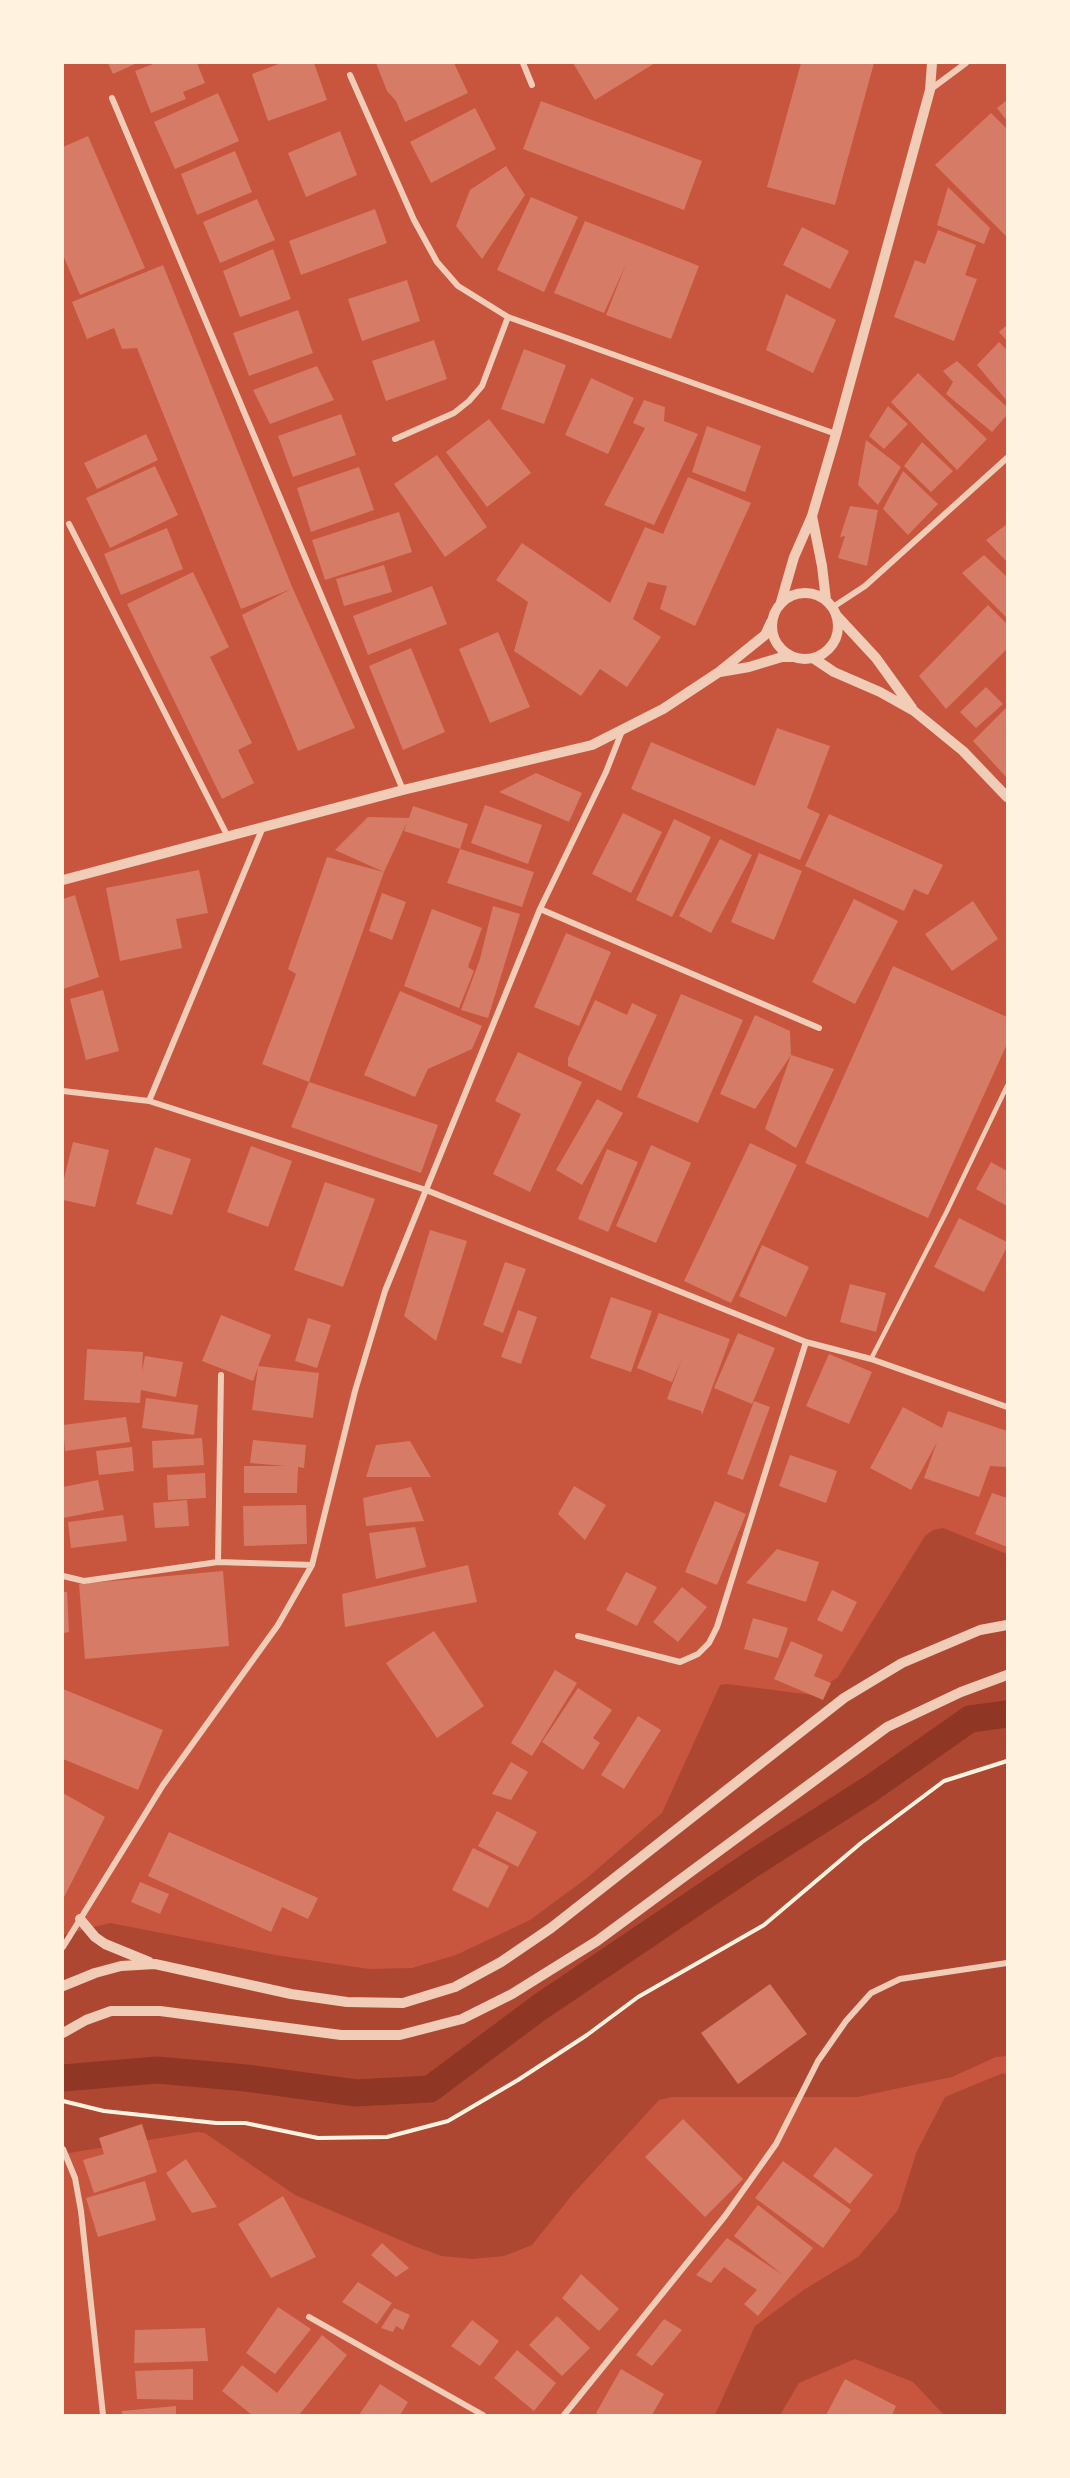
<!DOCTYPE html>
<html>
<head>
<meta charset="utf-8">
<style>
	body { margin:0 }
	#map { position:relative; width:1070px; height:2478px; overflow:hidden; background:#c8553d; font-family:Barlow,sans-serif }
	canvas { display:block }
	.frame { position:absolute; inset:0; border:64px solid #fff3e0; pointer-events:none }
</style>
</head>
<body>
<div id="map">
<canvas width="1070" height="2478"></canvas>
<div class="frame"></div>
</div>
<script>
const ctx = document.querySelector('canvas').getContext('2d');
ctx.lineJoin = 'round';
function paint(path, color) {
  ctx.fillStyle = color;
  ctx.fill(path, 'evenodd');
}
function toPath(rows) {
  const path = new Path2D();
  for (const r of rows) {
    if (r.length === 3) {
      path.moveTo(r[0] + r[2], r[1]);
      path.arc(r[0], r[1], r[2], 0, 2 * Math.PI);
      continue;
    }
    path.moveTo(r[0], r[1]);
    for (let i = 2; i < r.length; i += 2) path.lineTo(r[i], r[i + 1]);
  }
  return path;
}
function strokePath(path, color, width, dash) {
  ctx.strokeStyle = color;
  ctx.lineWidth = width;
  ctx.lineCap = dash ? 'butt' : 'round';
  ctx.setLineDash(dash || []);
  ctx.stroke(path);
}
const green = toPath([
	[943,1528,1007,1554,1007,2056,996,2057,952,2077,857,2097,672,2097,659,2100,572,2195,532,2245,504,2256,472,2259,442,2256,414,2246,295,2195,205,2133,197,2132,63,2154,63,1935,110,1923,275,1955,369,1969,412,1968,456,1955,530,1920,587,1878,662,1813,720,1685,727,1684,812,1695,838,1677,925,1536,933,1530],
	[1003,2073,1007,2076,1007,2415,944,2415,913,2382,855,2359,799,2383,780,2415,715,2415,755,2326,805,2289,858,2257,898,2210,917,2151,945,2097]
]);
const canal = toPath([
	[63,2078,157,2070,246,2078,356,2093,430,2089,540,2007,752,1864,870,1789,970,1719,1007,1714]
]);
const building = toPath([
	[108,63,137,63,113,74],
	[156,63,197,63,205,83,183,92,186,99,151,113,135,71],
	[281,63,314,63,327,100,268,121,252,74],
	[376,63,454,63,468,93,405,122,396,101,387,91],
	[573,63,655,63,595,100],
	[801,63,874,63,835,205,767,187],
	[218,93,239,141,175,169,154,122],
	[1007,100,1007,121,997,108],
	[541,101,702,161,684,210,523,149],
	[475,108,496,149,431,183,410,142],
	[991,113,1007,129,1007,237,935,165],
	[340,131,357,175,306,197,288,153],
	[88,136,145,268,80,295,63,255,63,147],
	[235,151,252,192,197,215,181,174],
	[506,166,525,195,482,259,456,226,470,190],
	[948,187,990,228,984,244,937,225],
	[531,197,578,217,544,292,497,270],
	[257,199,275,240,220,263,203,222],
	[375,209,387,243,301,275,289,241],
	[585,221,699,266,671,339,606,315,626,264,604,313,554,293],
	[802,227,849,251,830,289,783,265],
	[938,230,976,245,965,275,977,279,954,341,894,317,915,260,925,264],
	[273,249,291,299,240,317,223,271],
	[163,265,293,589,355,728,298,751,242,615,291,589,241,609,137,348,122,349,114,328,87,339,72,302],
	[407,280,420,321,362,341,348,299],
	[786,294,836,320,813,373,766,350],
	[298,310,313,353,249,376,233,333],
	[1007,325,1007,341,999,332],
	[434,340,447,379,386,401,372,361],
	[999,342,1007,350,1007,401,977,365],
	[524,349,566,365,544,424,501,409],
	[957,361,1007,407,1007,415,992,432,946,394,953,382,943,371],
	[317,366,334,400,270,424,253,390],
	[918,373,987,439,957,470,891,402],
	[591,378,634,398,608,454,565,435],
	[644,400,665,407,664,421,698,434,654,525,604,505,645,428,633,423],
	[888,406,908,424,884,449,869,436],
	[341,414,356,455,293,477,278,436],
	[489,419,531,473,487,507,446,452],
	[707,426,761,446,745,492,692,472],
	[146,434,158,460,97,489,84,463],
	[866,440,901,467,878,505,858,485],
	[922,442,953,471,931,492,904,466],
	[437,455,487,527,445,557,394,484],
	[155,466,178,515,110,548,86,498],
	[359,467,374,510,311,532,297,488],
	[903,471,938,504,908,535,883,509],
	[688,477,751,503,695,626,660,609,667,586,648,582,633,619,661,637,627,687,600,669,581,696,514,651,528,602,496,580,522,543,610,603,645,527,663,534],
	[850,506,878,510,867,566,838,558,845,536,840,537],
	[399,512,412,552,325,580,312,540],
	[1007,524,1007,562,986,540],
	[167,528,183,569,121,595,104,554],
	[984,555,1007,577,1007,618,962,573],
	[384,565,392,592,344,606,336,579],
	[193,572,229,647,210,657,252,743,238,750,254,783,222,799,127,604],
	[432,586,447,624,368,655,353,616],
	[988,605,1007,624,1007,649,946,709,919,676],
	[498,632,530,707,490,723,459,649],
	[411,648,445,732,403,750,369,666],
	[986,687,1003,704,976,728,960,712],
	[1007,707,1007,778,973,741],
	[777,728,830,746,807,808,820,814,800,860,631,789,651,742,755,786],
	[536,773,582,793,569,822,499,792],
	[485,805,542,825,528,864,471,843],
	[413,806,468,824,460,849,534,872,522,907,447,883,460,849,404,831,407,822,384,872,335,850,368,817,409,818],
	[623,813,662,832,631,893,592,874],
	[829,814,943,865,928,895,914,889,904,911,805,866],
	[674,819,711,837,672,917,636,900],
	[720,839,752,855,711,933,679,916],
	[759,853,802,871,774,940,731,922],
	[327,857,384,872,309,1082,262,1064,296,974,288,969],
	[199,870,208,913,176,919,182,948,120,961,106,888],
	[382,893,406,902,392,940,369,931],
	[75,895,99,977,63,989,63,899],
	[854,899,898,921,855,1004,812,982],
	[973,901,998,939,952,971,925,934],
	[493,906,520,914,488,1018,461,1010,480,959],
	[432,909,482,928,468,967,474,971,459,1008,404,986],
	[566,933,611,952,579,1026,534,1007],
	[893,966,1007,1017,1007,1044,928,1218,805,1163],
	[103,990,119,1051,86,1060,70,999],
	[400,991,482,1026,472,1049,428,1069,415,1097,364,1075],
	[681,994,743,1020,698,1123,637,1097],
	[595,1000,627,1015,632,1003,657,1015,621,1091,568,1066,568,1058],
	[755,1015,790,1031,791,1055,755,1109,720,1094],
	[518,1052,582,1082,530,1192,493,1174,521,1114,495,1101],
	[791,1055,834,1069,796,1148,765,1129],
	[309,1082,438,1125,421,1173,291,1127],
	[597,1099,623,1113,582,1185,556,1170],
	[73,1142,109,1150,95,1207,63,1200,63,1183],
	[750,1143,797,1165,731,1303,684,1281],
	[651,1145,691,1163,656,1243,616,1226],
	[251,1146,292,1161,268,1227,227,1212],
	[155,1147,191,1159,172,1215,136,1204],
	[607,1149,638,1162,608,1232,578,1219],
	[991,1162,1007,1171,1007,1206,976,1189],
	[325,1182,375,1199,343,1287,294,1270],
	[959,1218,1007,1242,1007,1247,984,1292,934,1267],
	[430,1230,467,1241,436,1341,404,1316],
	[762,1245,809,1267,786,1317,739,1296],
	[505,1262,526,1269,503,1333,483,1325],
	[850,1284,886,1293,876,1332,840,1322],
	[611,1297,652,1311,631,1372,590,1358],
	[518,1310,537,1317,521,1364,501,1357],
	[659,1313,730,1339,702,1415,701,1411,667,1399,682,1358,672,1382,637,1368],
	[221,1315,271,1335,258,1366,319,1373,313,1418,252,1410,258,1367,253,1381,202,1361],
	[308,1318,331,1325,317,1368,295,1361],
	[738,1333,775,1348,752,1404,714,1388],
	[87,1349,143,1352,142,1372,145,1356,183,1362,176,1397,141,1390,140,1403,84,1400],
	[829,1354,872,1372,849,1424,806,1406],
	[146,1398,198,1405,194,1435,142,1428],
	[754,1401,770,1407,743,1480,727,1474],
	[903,1407,942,1428,948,1411,1007,1431,1007,1467,990,1466,979,1497,924,1478,937,1442,911,1490,870,1468],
	[126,1417,130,1442,65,1451,63,1425],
	[202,1438,204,1465,153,1468,152,1441],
	[253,1440,306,1445,304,1468,298,1467,297,1493,244,1493,244,1466,285,1466,250,1463],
	[410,1441,431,1477,366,1477,376,1445],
	[132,1447,134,1471,99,1475,96,1451],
	[790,1455,837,1471,826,1503,779,1486],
	[205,1473,206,1498,168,1500,167,1475],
	[98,1480,104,1510,63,1518,63,1487],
	[574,1486,606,1505,585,1540,558,1514],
	[411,1487,424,1521,366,1526,363,1498],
	[992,1493,1007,1498,1007,1547,975,1534],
	[187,1500,189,1526,155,1528,153,1503],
	[715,1501,746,1514,717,1585,685,1572],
	[306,1505,307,1544,244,1546,243,1506],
	[123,1515,127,1541,71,1548,68,1522],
	[415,1527,426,1567,376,1579,369,1533],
	[777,1549,819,1562,806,1602,746,1583],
	[468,1565,477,1602,345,1627,342,1594],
	[223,1571,229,1646,85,1659,79,1584],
	[626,1572,657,1587,637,1626,606,1610],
	[682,1587,707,1607,678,1642,653,1622],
	[832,1590,857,1602,842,1632,817,1620],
	[63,1592,67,1592,69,1632,63,1633],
	[753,1618,788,1628,778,1658,744,1649],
	[434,1631,484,1706,437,1738,386,1663],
	[791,1641,823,1655,814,1676,831,1683,823,1700,774,1679],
	[555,1670,577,1683,532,1756,511,1743],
	[578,1688,612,1710,593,1738,600,1743,583,1770,542,1742],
	[63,1689,163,1730,138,1790,63,1759],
	[638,1716,661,1730,624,1789,601,1775],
	[511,1762,528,1772,511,1800,492,1794],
	[63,1793,105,1817,63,1899],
	[497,1811,537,1832,518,1867,478,1846],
	[169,1832,318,1898,308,1919,282,1907,271,1932,148,1876],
	[473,1848,509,1866,488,1908,452,1890],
	[140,1882,169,1894,160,1914,131,1902],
	[770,1984,807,2034,738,2084,701,2033],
	[683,2119,743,2179,705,2217,645,2157],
	[142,2124,157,2172,94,2193,83,2160,104,2154,99,2138],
	[835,2147,873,2175,850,2204,813,2176],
	[186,2159,217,2207,192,2213,166,2173],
	[783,2161,851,2210,823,2248,755,2198],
	[145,2181,156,2220,98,2237,86,2198],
	[283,2196,316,2257,271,2278,238,2224],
	[758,2205,813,2248,758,2316,744,2304,757,2290,724,2267,711,2283,696,2275,727,2238,783,2275,734,2236],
	[382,2243,409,2268,396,2277,371,2255],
	[581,2274,619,2309,599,2331,562,2298],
	[358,2282,392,2303,377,2324,342,2302],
	[278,2307,311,2329,275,2374,246,2353],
	[394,2308,410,2315,403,2330,396,2326,393,2332,381,2328],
	[557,2316,590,2348,562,2376,529,2345],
	[664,2319,682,2330,652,2366,636,2355],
	[472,2320,499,2341,480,2366,451,2346],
	[205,2328,208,2361,134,2363,135,2330],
	[322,2335,347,2355,299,2415,252,2415,222,2391,242,2365,277,2393],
	[517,2350,556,2383,534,2411,494,2378],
	[193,2369,193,2400,137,2399,135,2371],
	[621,2369,664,2394,652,2415,599,2415,596,2413],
	[845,2379,896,2406,892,2415,826,2415],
	[380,2384,408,2402,400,2415,359,2415],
	[176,2406,176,2415,122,2415,122,2411]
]);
const path = toPath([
	[63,2101,104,2111,216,2123,245,2123,318,2138,387,2137,448,2121,518,2080,587,2035,638,1997,764,1925,861,1843,944,1781,1007,1761]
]);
const service = toPath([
	[871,1359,947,1211,1007,1086]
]);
const minor = toPath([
	[523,63,532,85],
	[350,75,414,220,437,262,458,286,508,317,836,434],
	[931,89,966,63],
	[112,98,403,790],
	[395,439,454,413,469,401,482,386,508,317],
	[69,524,227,835],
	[833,607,865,586,1007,458],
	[540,909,819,1028],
	[63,1091,149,1101,426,1190,806,1342,871,1359,1007,1407],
	[149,1101,263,827],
	[218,1562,221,1375],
	[63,1576,84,1581,218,1562,312,1565],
	[578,1636,680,1662,698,1654,709,1643,717,1627,806,1342],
	[63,1947,163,1785,278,1625,312,1565,355,1391,385,1291,540,909,606,772,622,731],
	[63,2149,75,2178,81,2211,103,2415],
	[309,2317,483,2415],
	[564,2415,725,2216,776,2144,818,2061,846,2021,871,1993,900,1979,1007,1963]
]);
const tertiary = toPath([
	[812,516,822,566,826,600],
	[805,626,33],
	[781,602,794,557,812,516,836,434,930,90,932,63],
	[837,616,876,658,912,708],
	[813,658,834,672,880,692,914,711,963,751,1007,797],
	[720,672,749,667,782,657,792,657],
	[63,880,403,790,592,745,663,709,719,672,765,635,771,622],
	[80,1919,95,1937,105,1944,149,1962],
	[63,1986,95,1973,121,1966,155,1964,291,1994,347,2002,403,2003,455,1987,501,1962,551,1928,844,1698,902,1663,980,1630,1007,1625],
	[63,2033,86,2020,111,2011,160,2011,341,2035,400,2035,462,2019,512,1994,597,1941,887,1727,961,1692,1007,1675]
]);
paint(green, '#ae4732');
strokePath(canal, '#8f3625', 27);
paint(building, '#d67c66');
strokePath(path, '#fff3e0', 4);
strokePath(service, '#f1ccb7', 4.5);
strokePath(minor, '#f1ccb7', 6);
strokePath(tertiary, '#f1ccb7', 10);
</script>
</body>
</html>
